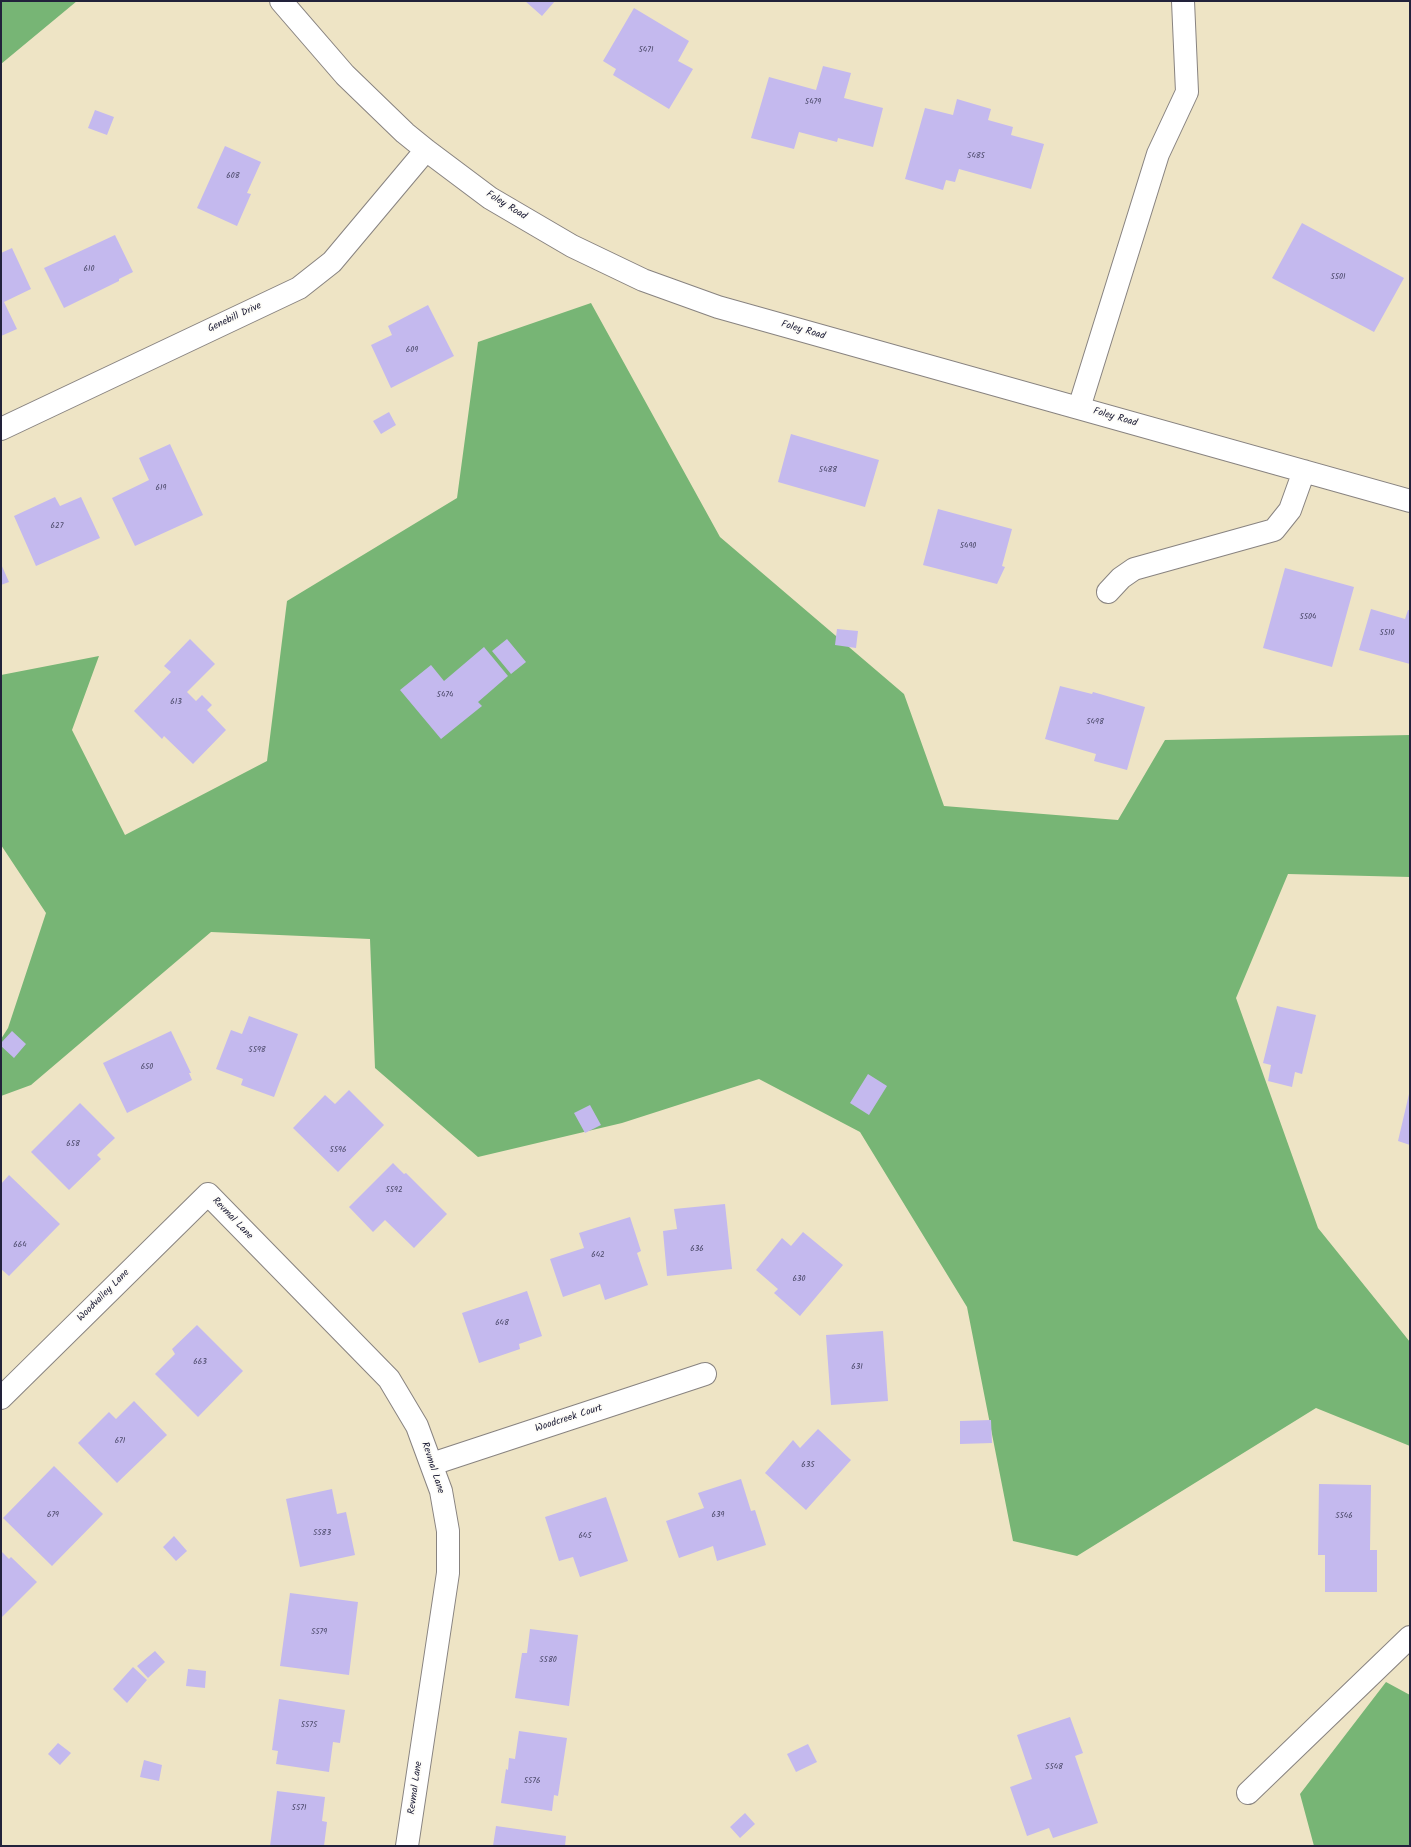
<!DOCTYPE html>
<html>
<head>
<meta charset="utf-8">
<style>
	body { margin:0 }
	#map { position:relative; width:1411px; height:1847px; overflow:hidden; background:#eee4c5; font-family:Kalam,sans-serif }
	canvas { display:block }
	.frame { position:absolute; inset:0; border:2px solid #22223b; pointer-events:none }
</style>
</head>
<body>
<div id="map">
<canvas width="1411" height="1847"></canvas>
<div class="frame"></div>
</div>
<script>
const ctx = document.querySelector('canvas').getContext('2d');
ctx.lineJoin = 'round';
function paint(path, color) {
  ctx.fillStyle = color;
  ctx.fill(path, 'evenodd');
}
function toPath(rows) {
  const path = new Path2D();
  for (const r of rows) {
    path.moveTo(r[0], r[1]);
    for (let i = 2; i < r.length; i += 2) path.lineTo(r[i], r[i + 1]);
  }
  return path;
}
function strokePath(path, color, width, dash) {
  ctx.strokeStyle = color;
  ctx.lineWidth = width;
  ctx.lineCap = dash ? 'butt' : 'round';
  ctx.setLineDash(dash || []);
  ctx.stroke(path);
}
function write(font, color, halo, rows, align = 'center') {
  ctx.font = font + ' Kalam,sans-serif';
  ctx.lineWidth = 3.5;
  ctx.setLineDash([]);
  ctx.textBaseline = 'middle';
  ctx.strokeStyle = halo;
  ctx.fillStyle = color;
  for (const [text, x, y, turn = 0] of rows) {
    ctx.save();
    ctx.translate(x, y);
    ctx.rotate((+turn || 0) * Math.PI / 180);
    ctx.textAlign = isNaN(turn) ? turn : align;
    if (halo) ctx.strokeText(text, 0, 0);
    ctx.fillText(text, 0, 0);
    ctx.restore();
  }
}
const forest = toPath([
	[1,1,77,1,1,64],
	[591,303,720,537,904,694,944,806,1118,820,1165,740,1410,735,1410,877,1288,874,1236,998,1318,1228,1410,1342,1410,1446,1316,1408,1077,1556,1013,1541,967,1307,860,1132,759,1079,622,1123,478,1157,375,1068,370,939,211,932,31,1085,1,1096,1,1039,8,1028,46,913,1,845,1,675,99,656,72,730,125,835,267,761,287,601,457,498,478,342],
	[1386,1682,1410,1695,1410,1846,1314,1846,1300,1794]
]);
const building = toPath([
	[525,1,555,1,542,16],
	[634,8,689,41,678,61,693,69,669,109,613,75,616,69,603,61],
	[823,66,851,73,844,98,883,108,873,147,838,138,837,142,799,132,794,149,751,138,769,77,816,90],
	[957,99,991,109,988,120,1013,127,1011,135,1044,144,1031,189,959,169,955,182,946,180,943,190,905,179,925,108,953,115],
	[95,110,114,117,107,135,88,128],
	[225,146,261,162,247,193,251,194,237,226,197,208],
	[1302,223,1404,278,1374,332,1272,278],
	[115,235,133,272,119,279,119,281,64,308,44,268],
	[12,248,31,289,4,302,17,329,1,336,1,253],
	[428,305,454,356,391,388,371,345,392,335,388,326],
	[389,412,396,425,381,434,373,421],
	[791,434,879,460,865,507,778,482],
	[170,444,203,515,135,546,112,498,149,480,139,458],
	[55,497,60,506,81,497,100,538,36,566,14,516],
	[938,509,1012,529,1002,566,1005,567,997,584,923,565],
	[1,564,9,582,1,585],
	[1285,568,1354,587,1332,667,1263,648],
	[1371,609,1405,619,1408,610,1410,610,1410,664,1359,650],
	[837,629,858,631,856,648,835,645],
	[190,639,215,664,187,692,196,701,202,695,212,705,207,710,226,730,193,764,164,736,162,739,134,711,171,672,164,666],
	[507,639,526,662,511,674,492,651],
	[484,647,508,676,478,702,482,706,441,739,400,690,431,665,444,681],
	[1060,686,1092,694,1093,692,1145,707,1127,770,1094,761,1096,754,1045,739],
	[1277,1006,1316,1015,1302,1074,1295,1072,1292,1087,1268,1081,1271,1065,1263,1063],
	[249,1016,298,1034,274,1097,241,1085,243,1079,216,1069,231,1030,242,1034],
	[12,1031,26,1044,14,1058,1,1046,1,1043],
	[171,1031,191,1073,189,1073,192,1080,127,1113,103,1063],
	[868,1074,887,1086,869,1115,850,1103],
	[349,1090,384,1125,338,1172,293,1128,325,1095,335,1104],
	[1409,1094,1410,1094,1410,1145,1398,1141],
	[80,1103,115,1138,97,1155,101,1159,69,1190,31,1152],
	[590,1105,601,1125,585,1133,574,1113],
	[393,1163,404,1174,406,1173,447,1214,414,1248,385,1220,373,1232,349,1207],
	[9,1175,60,1224,9,1276,1,1269,1,1184],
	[725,1204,732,1269,667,1276,663,1231,677,1229,674,1209],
	[630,1217,641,1251,637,1253,648,1285,605,1300,600,1284,563,1297,550,1259,584,1248,579,1233],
	[803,1232,843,1265,800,1316,774,1293,778,1289,756,1270,782,1238,791,1246],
	[527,1291,542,1336,519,1344,520,1349,479,1363,462,1313],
	[197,1325,243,1371,198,1417,155,1374,175,1354,172,1349],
	[883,1331,888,1401,831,1405,826,1335],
	[134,1401,167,1435,117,1483,78,1443,109,1412,116,1419],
	[991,1420,992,1443,960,1444,960,1421],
	[818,1429,851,1460,806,1510,765,1473,793,1440,800,1448],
	[54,1466,103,1514,52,1566,3,1518],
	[741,1479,751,1511,755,1510,766,1545,717,1561,713,1546,679,1558,666,1521,704,1508,698,1493],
	[1319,1484,1371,1485,1370,1550,1377,1550,1377,1592,1325,1592,1325,1555,1318,1555],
	[332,1489,337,1514,346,1512,355,1555,300,1567,286,1499],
	[606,1497,628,1561,580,1577,573,1557,559,1561,545,1517],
	[174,1536,187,1551,176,1561,163,1547],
	[1,1551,9,1559,11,1557,37,1582,1,1618],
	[290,1593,358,1602,349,1675,280,1666],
	[530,1629,578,1635,569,1706,515,1698,522,1653,527,1653],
	[155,1651,165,1662,148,1678,137,1666],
	[133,1667,147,1680,127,1703,113,1689],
	[188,1669,206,1671,205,1688,186,1686],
	[279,1699,345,1710,340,1743,333,1742,329,1772,276,1764,278,1751,272,1750],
	[1070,1717,1083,1753,1075,1756,1098,1823,1053,1838,1049,1828,1027,1836,1010,1787,1032,1779,1017,1735],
	[519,1731,567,1738,558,1796,554,1795,552,1811,501,1803,506,1769,508,1770,509,1758,515,1759],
	[58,1743,71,1753,60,1765,48,1754],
	[808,1744,817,1762,796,1772,787,1754],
	[144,1760,162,1765,159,1781,140,1777],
	[277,1791,325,1797,322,1821,327,1822,324,1846,270,1846],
	[745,1813,755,1824,740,1838,730,1827],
	[496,1826,566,1836,565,1846,493,1846]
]);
const minor = toPath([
	[281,1,345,75,405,133,426,150,490,198,572,246,643,280,718,307,1410,501],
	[1079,408,1158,154,1187,92,1183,1],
	[1,429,299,288,332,262,426,150],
	[1108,592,1121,578,1134,569,1274,530,1290,510,1304,471],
	[1,1398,208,1194,389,1379,417,1426,441,1491,448,1531,448,1573,407,1846],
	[432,1464,705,1374],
	[1248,1793,1410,1637]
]);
const numberNames = [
	["5471",646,51],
	["5479",813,103],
	["5485",976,157],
	["608",233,177],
	["610",89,270],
	["5501",1338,278],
	["609",412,351],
	["5488",828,471],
	["619",161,489],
	["627",57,527],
	["5490",968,547],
	["5504",1308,618],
	["5510",1387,634],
	["5474",445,696],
	["613",176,703],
	["5498",1095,723],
	["5598",257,1051],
	["650",147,1068],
	["658",73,1145],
	["5596",338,1151],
	["5592",394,1191],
	["664",20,1246],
	["636",697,1250],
	["642",598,1256],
	["630",799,1280],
	["648",502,1324],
	["663",200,1363],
	["631",857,1368],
	["671",120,1442],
	["635",808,1466],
	["679",53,1516],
	["639",718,1516],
	["5546",1344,1517],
	["5583",322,1534],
	["645",585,1537],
	["5579",319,1633],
	["5580",548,1661],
	["5575",309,1726],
	["5548",1054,1768],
	["5576",532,1782],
	["5571",299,1809]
];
const streetNames = [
	["Foley Road",506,206,32],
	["Genebill Drive",235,318,-25],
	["Foley Road",803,331,16],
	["Foley Road",1115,418,16],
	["Revmal Lane",232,1219,46],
	["Woodvalley Lane",104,1296,-45],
	["Woodcreek Court",569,1419,-18],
	["Revmal Lane",432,1468,72],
	["Revmal Lane",416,1788,-82]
];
paint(forest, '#77b575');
paint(building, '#c4b9ee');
strokePath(minor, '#888380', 24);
strokePath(minor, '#fff', 22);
write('8px', '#4a4868', null, numberNames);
write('10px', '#22223b', '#fdfcf7', streetNames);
</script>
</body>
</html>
